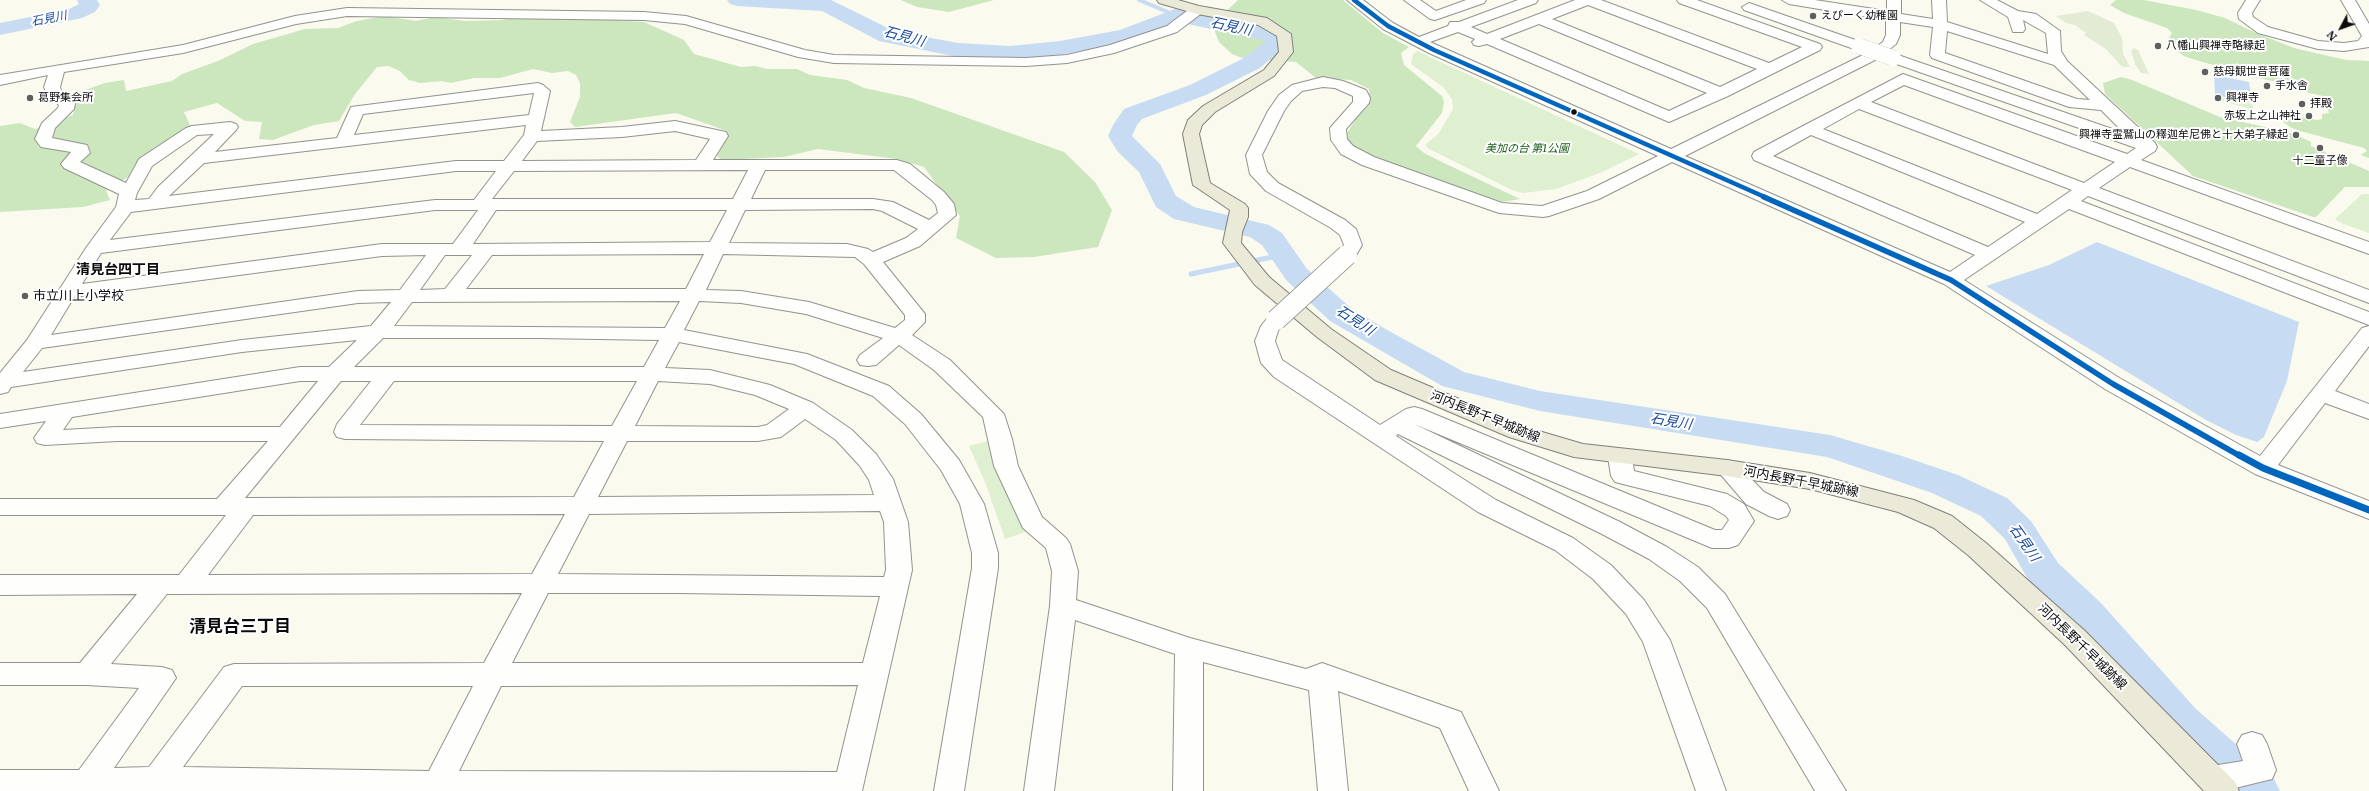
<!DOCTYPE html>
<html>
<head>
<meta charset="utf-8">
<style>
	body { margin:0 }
	#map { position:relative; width:2369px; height:791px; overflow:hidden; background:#fafaef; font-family:Merriweather,serif }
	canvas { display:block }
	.north { position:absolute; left:2321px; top:8px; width:40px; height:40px; -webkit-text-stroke:3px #fff; paint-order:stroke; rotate:229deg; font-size:11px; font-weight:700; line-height:16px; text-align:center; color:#0b0b0b }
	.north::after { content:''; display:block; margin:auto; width:14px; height:18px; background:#0b0b0b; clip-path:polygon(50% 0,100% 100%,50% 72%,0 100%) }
</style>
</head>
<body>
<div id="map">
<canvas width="2369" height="791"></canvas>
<div class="north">N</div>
</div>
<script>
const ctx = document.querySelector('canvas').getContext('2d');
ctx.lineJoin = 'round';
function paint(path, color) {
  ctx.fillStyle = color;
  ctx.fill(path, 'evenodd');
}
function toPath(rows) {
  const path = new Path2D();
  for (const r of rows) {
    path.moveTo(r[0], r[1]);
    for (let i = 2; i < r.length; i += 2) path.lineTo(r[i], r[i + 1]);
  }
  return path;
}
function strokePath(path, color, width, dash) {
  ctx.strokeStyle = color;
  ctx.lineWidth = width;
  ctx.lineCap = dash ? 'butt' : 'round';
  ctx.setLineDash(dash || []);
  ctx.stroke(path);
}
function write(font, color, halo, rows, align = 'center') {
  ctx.font = font + ' Merriweather,"Noto Sans JP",serif';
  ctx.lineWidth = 4;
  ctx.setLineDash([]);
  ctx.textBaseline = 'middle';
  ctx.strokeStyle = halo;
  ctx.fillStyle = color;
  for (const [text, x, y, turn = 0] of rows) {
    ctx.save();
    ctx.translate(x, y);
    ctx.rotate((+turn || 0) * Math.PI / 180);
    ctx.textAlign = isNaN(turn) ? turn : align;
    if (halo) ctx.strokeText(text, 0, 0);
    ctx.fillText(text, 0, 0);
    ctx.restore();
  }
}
const green = toPath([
	[1417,51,1639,154,1600,173,1556,189,1523,193,1512,190,1429,149,1425,145,1439,133,1453,109,1452,99,1443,87,1411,64,1413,54],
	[2220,97,2252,104,2254,110,2222,101],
	[2362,194,2369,194,2369,233,2341,223,2335,219],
	[995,439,1031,530,1005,539,985,482,969,446]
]);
const forest = toPath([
	[901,0,994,0,949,12,917,7],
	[1238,0,1343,0,1383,33,1409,47,1401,53,1404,65,1442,96,1444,102,1442,113,1416,146,1424,153,1444,163,1520,199,1503,202,1364,156,1349,145,1347,133,1356,119,1369,105,1369,89,1351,80,1316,78,1296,62,1242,58,1232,54,1219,42,1215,32,1215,22],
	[2116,0,2144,0,2196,10,2225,18,2256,33,2294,48,2346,60,2369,61,2369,158,2361,155,2367,151,2364,148,2300,131,2290,127,2283,122,2279,113,2317,120,2322,119,2322,114,2329,113,2323,96,2309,93,2301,88,2247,75,2186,57,2172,48,2167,41,2172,33,2167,28,2124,13,2110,5],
	[519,15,546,15,644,22,684,40,694,54,741,67,755,66,767,69,797,69,810,75,847,80,864,88,911,98,1064,152,1095,182,1112,210,1098,247,1034,257,996,258,956,238,960,216,944,195,924,167,897,159,818,149,784,157,722,160,717,156,727,137,727,131,676,113,575,127,570,122,580,97,580,83,576,75,568,71,552,73,533,69,500,78,474,78,451,83,442,81,420,83,409,80,400,71,388,66,377,67,355,94,339,121,314,125,273,140,259,139,262,122,245,121,217,103,184,112,190,125,184,132,135,164,128,177,106,191,110,200,83,207,0,212,0,126,20,123,35,129,73,115,76,101,68,98,71,95,105,83,124,80,126,91,172,81,182,74,218,61,253,44,305,29,338,28,357,21,384,16,416,21,435,17,465,21,503,20],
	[2121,77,2132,80,2220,117,2274,129,2269,133,2276,137,2284,138,2290,133,2298,136,2311,142,2311,146,2369,171,2369,187,2345,187,2316,217,2313,217,2193,176,2105,94,2103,83]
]);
const cemetery = toPath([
	[2088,11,2114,23,2122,38,2123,54,2130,67,2122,67,2106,49,2084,35,2086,33,2075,25,2066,23,2056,16],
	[2134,48,2138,50,2149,74,2141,73,2135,64,2131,51]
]);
const water = toPath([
	[2214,75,2249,82,2252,103,2215,95],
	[2097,242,2299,322,2287,381,2264,437,2257,442,2236,435,2206,420,1986,286,2049,265]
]);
const streamFar1 = toPath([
	[1139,0,1175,15]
]);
const stream = toPath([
	[1191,274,1282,255]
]);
const river = toPath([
	[77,0,97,0,100,5,95,12,82,18,0,35,0,23,69,9,79,4,77,0],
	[727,0,831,0,894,31,958,43,1010,46,1060,41,1120,30,1175,9,1279,30,1288,44,1260,68,1206,95,1142,119,1137,125,1132,136,1160,164,1176,196,1194,207,1269,225,1282,233,1307,269,1352,309,1389,331,1464,372,1540,391,1830,435,1902,456,1958,475,2007,498,2031,521,2058,563,2100,602,2195,708,2273,777,2280,791,2226,791,2165,734,2072,624,2030,583,2005,539,1981,516,1932,493,1827,457,1540,411,1442,386,1330,321,1287,281,1262,245,1250,237,1174,219,1156,207,1139,172,1118,152,1108,136,1113,125,1124,109,1190,85,1244,58,1265,42,1263,40,1178,22,1133,41,1060,55,1010,60,958,57,879,41,822,11,737,6,730,4,727,0]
]);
const minor = toPath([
	[1347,0,1363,0,1393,23,1419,37,1448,26,1450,22,1459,22,1518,0,1538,0,1536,3,1471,27,1487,34,1575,0,1601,0,1769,63,1802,47,1679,3,1677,0,1697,0,1820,44,1822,47,1820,50,1728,96,1669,122,1487,44,1479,46,1474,45,1472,42,1475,39,1458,32,1430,42,1671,149,1867,53,1883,42,1886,35,1886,20,1789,4,1782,0,1815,0,1887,11,1887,0,1901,0,1901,14,1933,19,1932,0,1946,0,1947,22,2048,54,2046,33,2023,20,2025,29,2023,32,2013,32,2008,17,1980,0,1997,0,2018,11,2036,14,2060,31,2061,51,2067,61,2155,143,2157,147,2155,151,2141,160,2369,242,2369,254,2130,167,2099,188,2369,290,2369,303,2088,196,2081,201,2369,312,2369,325,2069,209,1964,280,2121,379,2260,456,2362,328,2369,326,2369,346,2335,391,2369,404,2369,419,2325,403,2278,465,2369,501,2369,519,2255,474,2105,389,1944,284,1672,162,1599,199,1549,216,1543,217,1499,213,1362,165,1341,154,1331,140,1330,128,1353,102,1353,96,1335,88,1323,87,1302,91,1291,101,1284,111,1262,155,1267,172,1278,183,1345,220,1356,229,1362,245,1354,259,1347,261,1340,259,1337,255,1344,245,1340,235,1331,228,1266,191,1250,174,1246,155,1268,111,1279,95,1292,85,1323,77,1343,81,1366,90,1370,98,1369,103,1346,129,1347,139,1353,146,1374,157,1502,203,1542,206,1587,191,1658,156,1429,53,1383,29,1347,0],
	[1588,5,1757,69,1720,87,1552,19,1588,5],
	[1900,22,1933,27,1930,55,1932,58,2069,107,2101,110,2124,133,1898,55,1888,55,1886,58,1888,61,2136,148,2127,154,1903,74,1803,126,1754,152,1752,156,1754,160,1975,255,1950,272,1685,156,1877,59,1896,44,1900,35,1900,22],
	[1539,24,1707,93,1669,111,1500,39,1539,24],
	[1947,31,2054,65,2090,100,2077,99,1945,53,1947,31],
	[1904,85,2115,162,2084,183,1871,102,1904,85],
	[1859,109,2072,190,2037,214,1823,129,1859,109],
	[1811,135,2025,222,1988,247,1773,156,1811,135],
	[1404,0,1420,0,1436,11,1466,0,1486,0,1484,3,1435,20,1430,19,1404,0],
	[2246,0,2260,0,2252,13,2253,17,2268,27,2318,41,2344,43,2358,41,2362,36,2341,0,2355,0,2369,24,2369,47,2344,51,2318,49,2258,33,2239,19,2238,13,2246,0],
	[1749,3,1864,43,1866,46,1864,49,1854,49,1744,10,1742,7,1749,3],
	[1197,6,1204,10,1202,13,1177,32,1114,53,1067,63,1026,66,834,63,798,57,685,24,644,20,347,16,296,24,183,53,64,72,60,87,62,93,75,103,74,109,55,128,52,138,87,145,90,153,80,162,126,183,139,159,186,128,192,126,230,122,236,124,238,127,236,130,215,152,337,138,351,107,538,83,543,85,550,91,541,131,622,127,675,121,726,132,728,136,713,160,897,160,910,164,944,192,954,204,956,215,920,246,883,262,925,314,925,322,912,335,950,360,1004,414,1012,439,1018,466,1042,517,1066,538,1070,544,1078,571,1076,600,1190,638,1306,669,1322,663,1461,712,1499,791,1469,791,1440,728,1338,691,1348,791,1318,791,1309,690,1203,662,1203,791,1173,791,1175,654,1075,620,1054,791,1024,791,1050,606,1052,571,1046,548,1023,528,994,466,983,417,934,370,899,345,876,365,868,366,860,365,857,360,860,355,883,338,806,314,741,303,699,301,684,330,807,354,889,386,921,414,959,460,984,504,998,553,998,568,964,791,934,791,972,568,972,553,960,504,941,470,905,424,873,396,794,364,679,342,665,368,710,370,770,385,813,403,852,430,876,454,893,479,908,522,912,570,862,791,0,791,0,770,79,770,139,688,87,685,0,685,0,663,80,663,137,594,0,595,0,575,179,575,226,515,0,515,0,499,217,499,268,441,117,441,45,445,37,443,34,438,46,421,0,428,0,414,300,367,329,367,357,340,242,352,11,387,8,392,0,394,0,373,27,340,86,248,116,207,119,194,64,168,61,164,71,152,41,147,35,139,42,123,58,108,59,105,47,95,44,87,48,75,0,85,0,75,183,45,295,16,347,8,644,12,686,16,805,50,834,55,1026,58,1067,55,1110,45,1167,26,1192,7,1197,6],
	[534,93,529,115,354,135,363,114,534,93],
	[526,125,524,135,504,161,456,161,169,196,204,163,526,125],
	[675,131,710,139,696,160,522,161,537,141,622,137,675,131],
	[214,134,158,187,149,199,135,200,137,193,152,166,197,135,214,134],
	[748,170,733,199,492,199,514,171,748,170],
	[765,170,894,170,932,200,936,205,938,213,929,220,893,202,873,199,751,199,765,170],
	[456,171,496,171,474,200,435,200,110,240,131,212,456,171],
	[873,209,882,211,918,229,906,238,873,252,868,249,847,244,729,243,745,210,873,209],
	[435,210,478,210,453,244,382,244,82,284,101,253,435,210],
	[496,210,727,210,710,242,473,244,496,210],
	[704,254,686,289,466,289,492,255,704,254],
	[723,254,855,257,864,264,905,315,905,320,895,328,809,302,741,291,706,290,723,254],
	[426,255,400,290,358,291,51,335,74,297,382,256,426,255],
	[445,255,472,255,445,289,420,290,445,255],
	[680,301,665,328,394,326,412,302,680,301],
	[391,302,371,326,242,340,23,372,42,348,358,303,391,302],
	[383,338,539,338,659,340,644,367,354,367,383,338],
	[300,381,318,381,280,427,117,427,63,430,72,417,300,381],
	[341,381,371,381,337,424,334,432,337,437,345,439,604,441,574,497,245,498,341,381],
	[394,381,637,381,612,426,360,425,394,381],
	[658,381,710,384,755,395,789,409,767,425,758,427,635,426,658,381],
	[805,419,836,440,860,466,869,480,874,495,598,497,627,441,758,441,781,437,805,419],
	[880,511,884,522,886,570,884,577,558,574,589,514,880,511],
	[565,514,532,574,208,575,253,515,565,514],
	[522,593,484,663,234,664,224,667,149,767,114,768,176,678,172,670,162,667,111,664,167,594,522,593],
	[548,593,680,593,880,596,863,663,512,663,548,593],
	[858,685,837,772,459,771,501,686,858,685],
	[242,686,473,686,429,771,183,767,242,686],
	[1276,314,1283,316,1286,320,1278,331,1275,341,1282,360,1380,425,1406,409,1414,407,1422,409,1715,530,1722,530,1729,520,1726,516,1710,506,1615,482,1611,476,1608,457,1612,452,1620,449,1628,452,1632,457,1634,471,1727,494,1744,504,1754,521,1738,545,1729,548,1712,548,1414,424,1620,522,1667,547,1698,567,1725,594,1846,791,1815,791,1707,608,1680,581,1649,559,1602,534,1398,434,1396,436,1496,500,1573,538,1611,565,1644,600,1670,640,1726,791,1696,791,1643,642,1626,614,1593,579,1555,550,1478,512,1274,377,1261,363,1255,341,1261,326,1269,316,1276,314],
	[1727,460,1735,462,1764,492,1787,504,1790,510,1787,516,1778,519,1769,516,1746,504,1715,468,1719,462,1727,460],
	[2252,732,2262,735,2267,744,2276,770,2272,779,2223,791,2204,790,2200,781,2204,772,2218,765,2243,761,2237,744,2242,735,2252,732]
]);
const major = toPath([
	[1157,0,1178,0,1199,6,1267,18,1291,34,1293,52,1274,76,1215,112,1202,125,1199,134,1210,183,1245,204,1248,208,1248,217,1242,232,1241,243,1269,277,1331,329,1391,370,1525,427,1583,444,1727,460,1810,473,1914,500,1952,516,1986,543,2085,631,2235,782,2239,791,2204,791,2065,645,1968,555,1934,528,1898,512,1810,489,1727,476,1574,457,1509,437,1375,380,1317,337,1255,285,1223,243,1230,210,1193,185,1183,134,1188,120,1203,106,1264,70,1279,52,1277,36,1258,25,1197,14,1159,3,1157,0]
]);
const minorBridgeFar1 = toPath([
	[1859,46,1893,58]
]);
const minorBridge = toPath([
	[1276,320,1347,255]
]);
const bus1Far2 = toPath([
	[1354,0,1388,26,1434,50,1767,198]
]);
const bus1Far1 = toPath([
	[1764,197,1951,280,2113,384,2240,456]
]);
const bus1 = toPath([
	[2239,455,2263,468,2369,510]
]);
const markers = [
	[1813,16,4,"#5f5f5b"],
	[2158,46,4,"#5f5f5b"],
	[2205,72,4,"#5f5f5b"],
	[2267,86,4,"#5f5f5b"],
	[30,98,4,"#5f5f5b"],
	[2218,98,4,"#5f5f5b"],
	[2302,104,4,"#5f5f5b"],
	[1574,112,3.5,"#0b0b0b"],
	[2309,116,4,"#5f5f5b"],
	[2296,135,4,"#5f5f5b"],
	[2320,148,4,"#5f5f5b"],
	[25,296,4,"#5f5f5b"]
];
const farPoinames = [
	["えぴーく幼稚園",1821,16],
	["八幡山興禅寺略縁起",2166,46],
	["慈母観世音菩薩",2213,72],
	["手水舎",2275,86],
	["葛野集会所",38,98],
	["興禅寺",2226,98],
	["拝殿",2310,104],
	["赤坂上之山神社",2301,116,"right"],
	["興禅寺霊鷲山の釋迦牟尼佛と十大弟子縁起",2288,135,"right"],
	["十二童子像",2320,161,"center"]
];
const farParknames = [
	["美加の台 第1公園",1527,149]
];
const farWaternames = [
	["石見川",49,19,-11]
];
const poiNames = [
	["市立川上小学校",33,296]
];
const streetNames = [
	["河内長野千早城跡線",1485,417,22],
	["河内長野千早城跡線",1801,482,11],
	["河内長野千早城跡線",2082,647,44]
];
const waterNames = [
	["石見川",1231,27,12],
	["石見川",904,37,15],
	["石見川",1355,321,33],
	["石見川",1671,422,9],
	["石見川",2024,543,55]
];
const neighbourhoodNames = [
	["清見台四丁目",118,270]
];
const nearNeighbourhoodnames = [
	["清見台三丁目",240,627]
];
paint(green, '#def0d0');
paint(forest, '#cce7be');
paint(cemetery, '#e2ebd4');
paint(water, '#c7dcf2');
strokePath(streamFar1, '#c7dcf2', 4);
strokePath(stream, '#c7dcf2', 5);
paint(river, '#c7dcf2');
strokePath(minor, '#93938e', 2);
strokePath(major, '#80807b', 2);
paint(minor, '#fefefd');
paint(major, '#ebead8');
strokePath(minorBridgeFar1, '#93938e', 16, []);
strokePath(minorBridge, '#93938e', 22, []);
strokePath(minorBridgeFar1, '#fefefd', 16);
strokePath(minorBridge, '#fefefd', 20);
strokePath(bus1Far2, '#0065bd', 4.5);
strokePath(bus1Far1, '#0065bd', 5.5);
strokePath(bus1, '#0065bd', 7);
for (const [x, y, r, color] of markers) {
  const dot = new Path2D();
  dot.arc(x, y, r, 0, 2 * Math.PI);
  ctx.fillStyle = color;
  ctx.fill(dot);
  strokePath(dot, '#fff', 1.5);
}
write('11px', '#0b0b0b', '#fff', farPoinames, 'left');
write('italic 11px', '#20611e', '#fff', farParknames);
write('italic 12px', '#194a99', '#fff', farWaternames);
write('13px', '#0b0b0b', '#fff', poiNames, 'left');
write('13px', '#0b0b0b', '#fff', streetNames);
write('italic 14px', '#194a99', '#fff', waterNames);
write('bold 14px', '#0b0b0b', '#fff', neighbourhoodNames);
write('bold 17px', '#0b0b0b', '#fff', nearNeighbourhoodnames);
</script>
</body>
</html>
